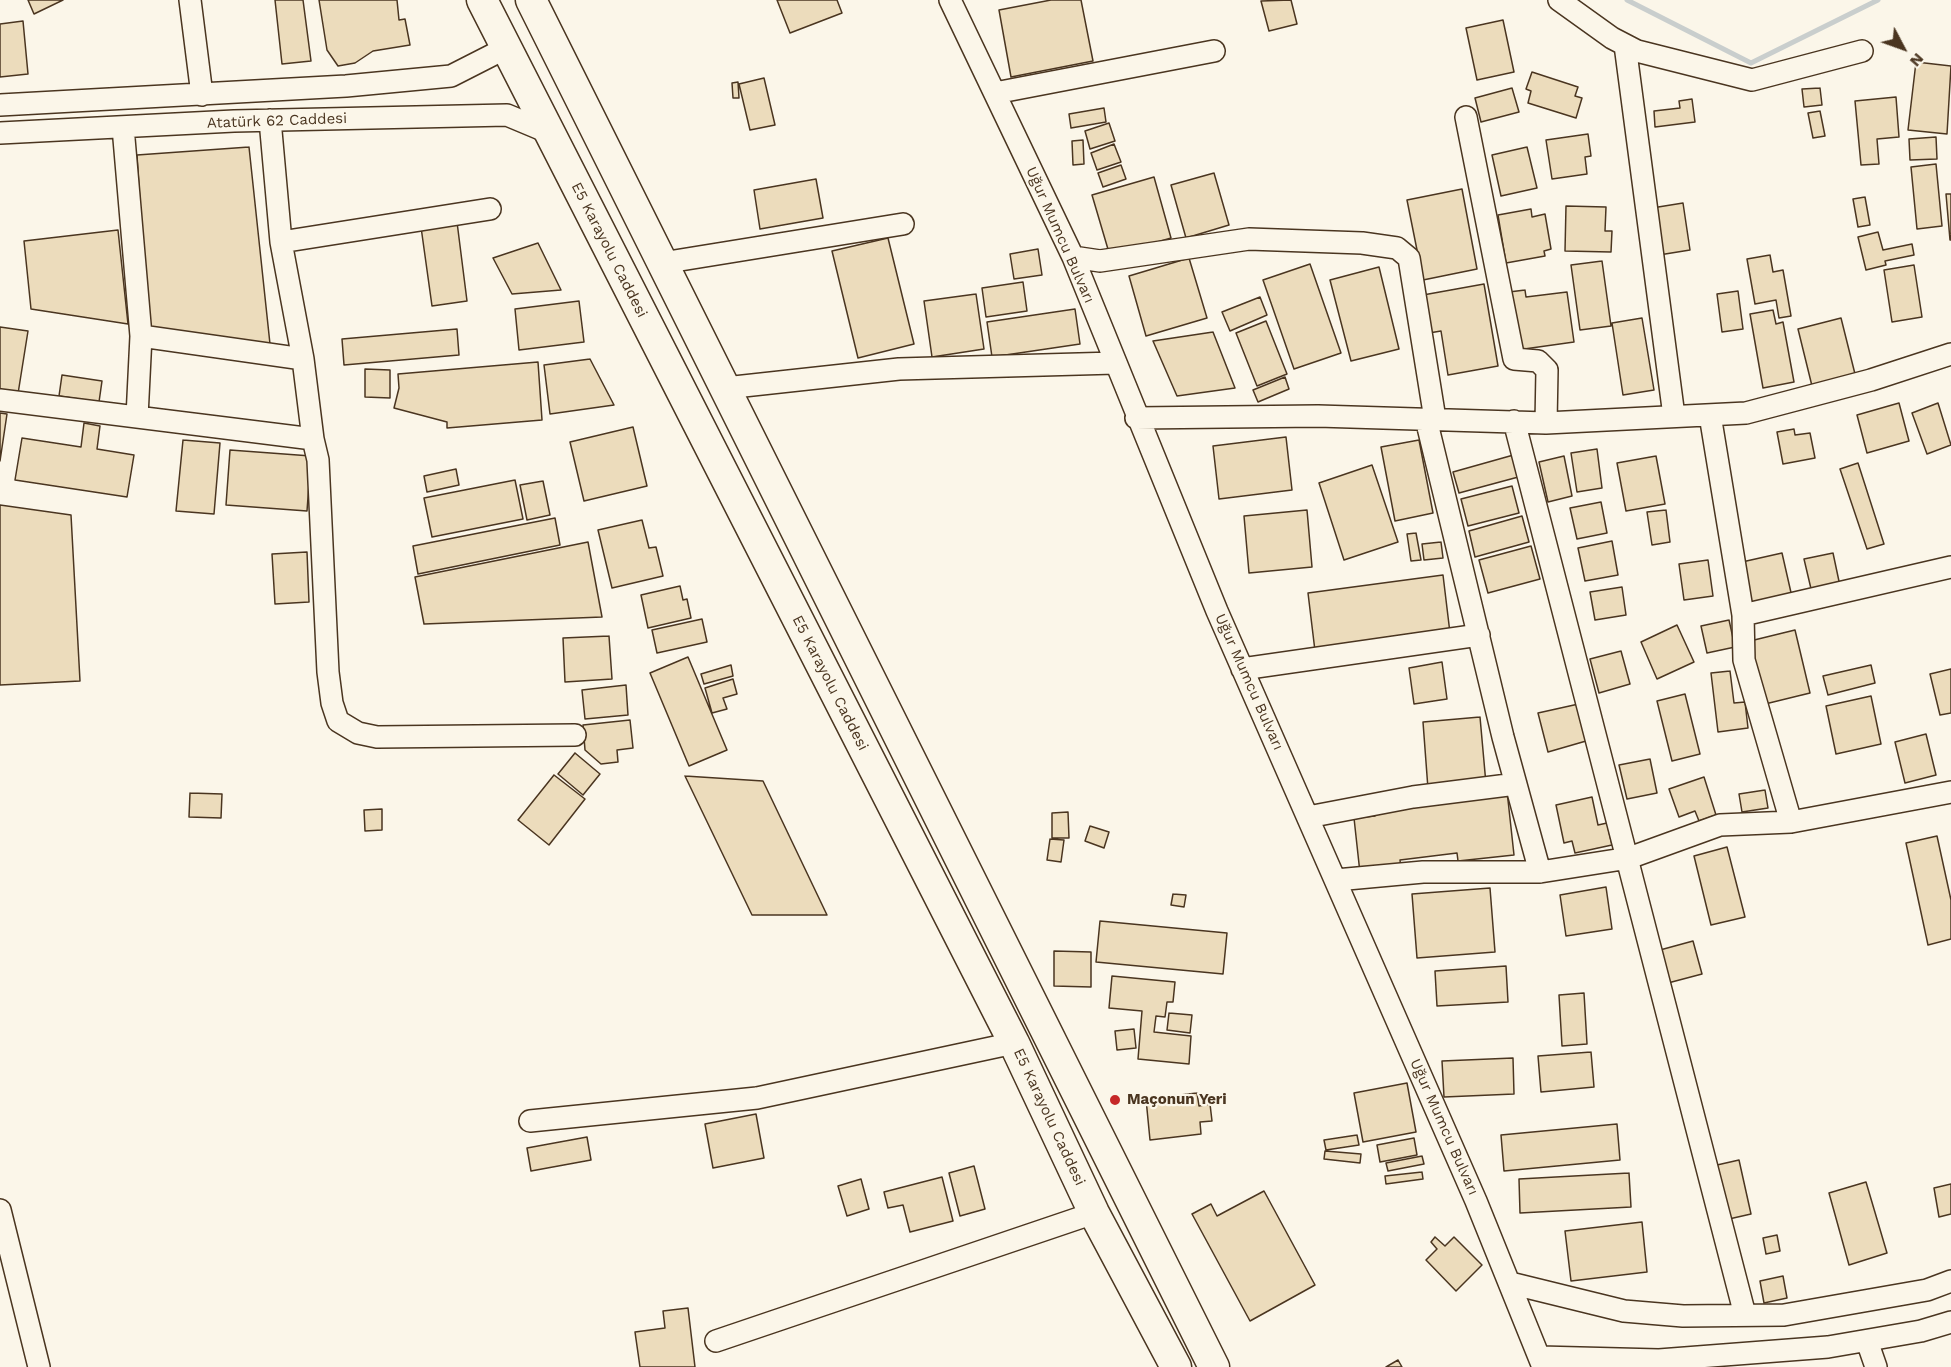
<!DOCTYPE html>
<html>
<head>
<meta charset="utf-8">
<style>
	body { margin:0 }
	#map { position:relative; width:1951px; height:1367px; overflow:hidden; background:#fbf6e9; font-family:"Work Sans",sans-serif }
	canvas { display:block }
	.north { position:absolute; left:1873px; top:18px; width:60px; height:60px; -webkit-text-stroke:4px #fbf6e9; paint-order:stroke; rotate:131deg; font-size:16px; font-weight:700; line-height:24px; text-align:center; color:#4a3520 }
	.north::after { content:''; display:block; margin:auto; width:21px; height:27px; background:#4a3520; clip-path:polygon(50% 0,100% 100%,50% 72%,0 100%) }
</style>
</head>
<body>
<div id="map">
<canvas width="1951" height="1367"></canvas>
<div class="north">N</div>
</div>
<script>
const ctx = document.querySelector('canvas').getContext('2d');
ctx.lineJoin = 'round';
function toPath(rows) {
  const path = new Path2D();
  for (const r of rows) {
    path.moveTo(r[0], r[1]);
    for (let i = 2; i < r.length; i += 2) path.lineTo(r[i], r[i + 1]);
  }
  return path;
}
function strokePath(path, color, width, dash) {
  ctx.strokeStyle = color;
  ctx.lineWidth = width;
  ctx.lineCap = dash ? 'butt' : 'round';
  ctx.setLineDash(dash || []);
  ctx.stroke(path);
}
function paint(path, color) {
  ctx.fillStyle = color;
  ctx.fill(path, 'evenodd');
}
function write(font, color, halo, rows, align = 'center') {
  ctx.font = font + ' "Work Sans",sans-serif';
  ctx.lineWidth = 4.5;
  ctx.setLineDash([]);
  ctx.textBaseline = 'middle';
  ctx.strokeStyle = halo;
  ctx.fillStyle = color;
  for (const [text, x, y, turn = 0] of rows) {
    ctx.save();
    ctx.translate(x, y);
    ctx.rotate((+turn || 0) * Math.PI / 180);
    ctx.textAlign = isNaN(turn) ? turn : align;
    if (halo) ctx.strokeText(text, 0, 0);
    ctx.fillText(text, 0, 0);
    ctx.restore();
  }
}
const stream = toPath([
	[1627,0,1751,63,1878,0]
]);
const building = toPath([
	[28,0,63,0,34,14,28,0],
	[275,0,303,0,311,61,282,64,275,0],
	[319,0,397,0,399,20,405,19,410,45,373,51,355,63,338,66,327,50,319,0],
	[777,0,837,0,842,13,790,33,777,0],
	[1051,0,1081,0,1093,61,1011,77,999,10,1051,0],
	[1291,0,1297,24,1269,31,1261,1,1291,0],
	[1503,20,1514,72,1477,80,1466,28,1503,20],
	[23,21,28,74,0,77,0,24,23,21],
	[1916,62,1951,66,1947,134,1908,130,1916,62],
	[1532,72,1578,87,1575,96,1582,98,1576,118,1528,103,1531,91,1526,89,1532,72],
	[764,78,775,125,750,130,739,84,764,78],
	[738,82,739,98,733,98,732,83,738,82],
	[1512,88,1519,112,1481,122,1475,98,1512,88],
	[1820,88,1822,105,1804,107,1802,89,1820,88],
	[1896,97,1899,137,1877,139,1879,164,1861,165,1855,101,1896,97],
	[1692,99,1695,122,1655,127,1654,111,1680,108,1679,101,1692,99],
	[1104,108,1106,122,1071,128,1069,114,1104,108],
	[1820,111,1825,136,1813,138,1808,113,1820,111],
	[1109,123,1115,141,1090,149,1085,131,1109,123],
	[1588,134,1591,156,1585,157,1587,174,1552,179,1546,140,1588,134],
	[1936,137,1937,159,1910,160,1909,139,1936,137],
	[1083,140,1084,164,1073,165,1072,141,1083,140],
	[1114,144,1121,162,1097,170,1091,153,1114,144],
	[249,147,270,344,148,330,137,155,249,147],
	[1527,147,1537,188,1501,196,1492,155,1527,147],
	[1936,164,1942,226,1917,229,1911,167,1936,164],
	[1121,165,1126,179,1103,187,1098,173,1121,165],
	[1214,173,1229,225,1186,238,1171,185,1214,173],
	[1154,177,1171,238,1110,256,1092,195,1154,177],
	[816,179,823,218,760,229,754,190,816,179],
	[1462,189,1477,269,1423,280,1407,200,1462,189],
	[1946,194,1951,194,1951,240,1950,240,1946,194],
	[1865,197,1870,225,1858,227,1853,199,1865,197],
	[1683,203,1690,250,1659,255,1652,208,1683,203],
	[1566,206,1606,207,1605,231,1612,231,1611,252,1565,251,1566,206],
	[1531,209,1532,217,1545,214,1551,249,1544,251,1545,256,1506,263,1498,215,1531,209],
	[457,222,467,301,432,306,421,227,457,222],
	[118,230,128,324,31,309,24,241,118,230],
	[1878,232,1883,250,1912,244,1914,255,1885,261,1886,265,1866,270,1858,237,1878,232],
	[888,238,914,344,858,358,832,251,888,238],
	[538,243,561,290,512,294,493,258,538,243],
	[1038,249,1042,275,1014,279,1010,254,1038,249],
	[1770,255,1773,272,1783,270,1791,316,1779,318,1776,300,1755,304,1747,259,1770,255],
	[1189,258,1207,318,1146,336,1129,276,1189,258],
	[1602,261,1611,326,1580,330,1571,265,1602,261],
	[1310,264,1341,353,1294,369,1263,280,1310,264],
	[1914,265,1922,317,1892,322,1884,270,1914,265],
	[1379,267,1399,349,1351,361,1330,280,1379,267],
	[1023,282,1027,311,986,317,982,288,1023,282],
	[1484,284,1498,366,1448,375,1441,331,1429,333,1423,295,1484,284],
	[1525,290,1526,297,1567,292,1574,342,1517,350,1509,292,1525,290],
	[1738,291,1743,329,1722,332,1717,294,1738,291],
	[976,294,984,349,932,357,924,301,976,294],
	[1260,297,1267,315,1230,331,1222,312,1260,297],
	[579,301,584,342,519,350,515,309,579,301],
	[1075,309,1080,344,992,357,987,322,1075,309],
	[1773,310,1776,324,1783,322,1794,382,1763,388,1750,314,1773,310],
	[1642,318,1654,390,1623,395,1612,323,1642,318],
	[1841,318,1855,374,1812,386,1798,329,1841,318],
	[1266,321,1287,374,1257,386,1236,333,1266,321],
	[0,327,28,331,17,400,0,398,0,327],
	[457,329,459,355,344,365,342,339,457,329],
	[1213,332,1235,388,1177,396,1153,341,1213,332],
	[590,359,614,405,550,414,544,365,590,359],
	[538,362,542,420,447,428,447,422,394,408,399,388,398,374,538,362],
	[365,369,390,370,390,398,365,397,365,369],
	[62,375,102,381,99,402,59,396,62,375],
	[1285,377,1289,389,1258,402,1253,390,1285,377],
	[1899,403,1909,441,1867,453,1857,415,1899,403],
	[1938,403,1951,445,1927,454,1912,413,1938,403],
	[0,413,7,414,0,461,0,413],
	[84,423,100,426,97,449,134,455,127,497,15,480,22,438,81,447,84,423],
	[633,427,647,486,584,501,570,442,633,427],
	[1794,429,1795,435,1810,433,1815,458,1783,464,1777,432,1794,429],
	[1286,437,1292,490,1219,499,1213,446,1286,437],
	[183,440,220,443,214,514,176,511,183,440],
	[1419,440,1433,513,1395,521,1381,447,1419,440],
	[1597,449,1602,488,1577,492,1571,453,1597,449],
	[230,450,311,456,307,511,226,505,230,450],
	[1517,454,1522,476,1459,493,1453,472,1517,454],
	[1564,456,1572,496,1548,502,1539,462,1564,456],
	[1656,456,1665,504,1626,511,1617,463,1656,456],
	[1858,463,1884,544,1867,549,1840,469,1858,463],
	[1372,465,1398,542,1344,560,1319,483,1372,465],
	[456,469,459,485,427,492,424,476,456,469],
	[515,480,523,519,432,537,424,498,515,480],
	[543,481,550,515,527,520,520,485,543,481],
	[1512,486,1519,513,1468,526,1461,499,1512,486],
	[1601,502,1607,533,1577,539,1570,508,1601,502],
	[0,505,71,515,80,681,0,685,0,505],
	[1307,510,1312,567,1249,573,1244,516,1307,510],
	[1666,510,1670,542,1652,545,1647,512,1666,510],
	[1522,516,1529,542,1475,557,1469,531,1522,516],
	[555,518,560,545,418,574,413,546,555,518],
	[642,520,649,548,656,547,663,576,612,588,598,530,642,520],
	[1416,533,1421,560,1411,561,1407,534,1416,533],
	[1612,541,1618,575,1585,581,1578,548,1612,541],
	[588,542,602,617,424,624,415,577,588,542],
	[1441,542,1443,558,1424,560,1422,544,1441,542],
	[1531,546,1540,579,1488,593,1479,560,1531,546],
	[307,552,309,602,275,604,272,554,307,552],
	[1782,553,1792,597,1752,606,1742,562,1782,553],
	[1833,553,1840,586,1812,593,1804,559,1833,553],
	[1708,560,1713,596,1684,600,1679,564,1708,560],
	[1443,575,1450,633,1315,651,1308,593,1443,575],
	[680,586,683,600,687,599,691,618,648,628,641,595,680,586],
	[1622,587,1626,615,1595,620,1590,592,1622,587],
	[702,619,707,642,657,653,652,630,702,619],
	[1729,620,1735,647,1707,653,1701,626,1729,620],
	[1677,625,1694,662,1657,679,1641,642,1677,625],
	[1795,630,1810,693,1761,705,1746,642,1795,630],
	[609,636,612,679,565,682,563,638,609,636],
	[1621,651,1630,684,1599,693,1590,659,1621,651],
	[688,657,727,750,689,766,650,673,688,657],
	[1442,662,1447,699,1414,704,1409,668,1442,662],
	[731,665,733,676,704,684,701,674,731,665],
	[1871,665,1875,683,1828,695,1823,676,1871,665],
	[1951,669,1951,713,1940,715,1930,674,1951,669],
	[1730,671,1734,703,1745,702,1748,728,1718,732,1711,673,1730,671],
	[733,679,737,694,723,698,727,709,712,713,705,688,733,679],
	[626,685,628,715,585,719,582,690,626,685],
	[1685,694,1700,754,1672,761,1657,701,1685,694],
	[1871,696,1881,744,1836,754,1826,706,1871,696],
	[1583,703,1593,739,1548,752,1538,713,1583,703],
	[1480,717,1486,784,1428,789,1423,722,1480,717],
	[630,720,633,748,617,750,618,762,601,764,585,750,583,725,630,720],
	[1926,734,1936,775,1905,783,1895,742,1926,734],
	[575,753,600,774,583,795,558,774,575,753],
	[1650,759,1657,793,1627,799,1619,765,1650,759],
	[554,775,585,799,549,845,518,820,554,775],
	[685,776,763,781,827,915,752,915,685,776],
	[1704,777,1716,815,1699,821,1695,811,1679,817,1669,789,1704,777],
	[1765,790,1768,808,1742,812,1739,794,1765,790],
	[1507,791,1514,855,1458,861,1457,853,1400,860,1401,869,1360,873,1354,818,1375,816,1374,806,1507,791],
	[190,793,222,794,221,818,189,817,190,793],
	[1592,797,1598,825,1607,823,1612,845,1575,853,1572,841,1564,843,1556,805,1592,797],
	[382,809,382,830,365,831,364,810,382,809],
	[1068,812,1069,838,1052,838,1052,813,1068,812],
	[1090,826,1109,832,1104,848,1085,841,1090,826],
	[1937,836,1951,900,1951,939,1928,945,1906,843,1937,836],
	[1050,839,1064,840,1061,862,1047,860,1050,839],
	[1727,847,1745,917,1711,925,1694,856,1727,847],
	[1606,887,1612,929,1566,936,1560,895,1606,887],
	[1490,888,1495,952,1417,958,1412,894,1490,888],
	[1173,894,1186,895,1184,907,1171,905,1173,894],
	[1100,921,1227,933,1223,974,1096,962,1100,921],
	[1693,941,1702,974,1668,983,1660,950,1693,941],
	[1054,951,1091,952,1091,987,1054,986,1054,951],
	[1506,966,1508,1002,1437,1006,1435,971,1506,966],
	[1112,976,1175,982,1173,1002,1167,1002,1165,1017,1156,1016,1154,1032,1191,1036,1189,1064,1138,1059,1142,1011,1109,1008,1112,976],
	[1584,993,1587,1044,1562,1046,1559,995,1584,993],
	[1169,1013,1192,1015,1190,1033,1167,1030,1169,1013],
	[1134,1029,1136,1048,1117,1050,1115,1031,1134,1029],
	[1591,1052,1594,1087,1541,1092,1538,1056,1591,1052],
	[1513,1058,1514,1094,1444,1097,1442,1061,1513,1058],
	[1407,1083,1416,1132,1363,1142,1354,1093,1407,1083],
	[1197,1093,1199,1106,1210,1104,1212,1121,1200,1122,1201,1134,1150,1140,1146,1099,1197,1093],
	[756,1114,764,1158,713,1168,705,1124,756,1114],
	[1617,1124,1620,1160,1504,1171,1501,1135,1617,1124],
	[1357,1135,1359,1145,1326,1150,1324,1140,1357,1135],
	[587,1137,591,1160,531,1171,527,1148,587,1137],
	[1414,1138,1417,1155,1380,1162,1377,1145,1414,1138],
	[1325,1151,1361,1154,1360,1163,1324,1159,1325,1151],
	[1422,1156,1424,1164,1388,1171,1386,1163,1422,1156],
	[1739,1160,1751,1214,1729,1219,1717,1165,1739,1160],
	[974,1166,985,1209,960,1216,949,1173,974,1166],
	[1422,1172,1423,1179,1386,1184,1385,1176,1422,1172],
	[1629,1173,1631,1207,1520,1213,1519,1179,1629,1173],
	[942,1177,953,1221,910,1232,903,1205,888,1208,884,1192,942,1177],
	[861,1179,869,1209,847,1216,838,1186,861,1179],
	[1866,1182,1887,1253,1849,1265,1829,1193,1866,1182],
	[1951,1184,1951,1214,1939,1217,1934,1188,1951,1184],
	[1264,1191,1315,1285,1250,1321,1192,1214,1211,1204,1217,1216,1264,1191],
	[1642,1222,1647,1272,1571,1281,1565,1231,1642,1222],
	[1777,1235,1780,1251,1766,1254,1763,1238,1777,1235],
	[1435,1237,1445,1246,1454,1237,1482,1265,1456,1291,1426,1260,1437,1249,1431,1242,1435,1237],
	[1783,1276,1787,1298,1764,1303,1760,1281,1783,1276],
	[688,1308,695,1367,640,1367,635,1332,665,1328,663,1311,688,1308],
	[1398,1360,1402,1367,1386,1367,1398,1360]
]);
const minor = toPath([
	[190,0,202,95],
	[950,0,1073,257,1217,611,1476,1201,1543,1367],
	[1559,0,1612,38,1637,51,1752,80,1862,51],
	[1625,45,1674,416],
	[995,93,1214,51],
	[0,105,346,86,451,76,506,48],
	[1466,117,1514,359,1538,361,1547,370,1546,423],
	[270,120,281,242,303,359,313,439,318,460,328,672,332,703,338,721,358,733,377,737,575,735],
	[123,127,141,336,137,417],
	[0,133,234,121,507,115,550,133],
	[281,242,490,209],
	[1073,257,1100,261,1249,239,1362,243,1397,248,1409,258,1435,419],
	[662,263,903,224],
	[141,336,303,359],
	[725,388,899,369,1115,363],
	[0,400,313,439],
	[1710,415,1743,615,1744,660,1791,822],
	[1136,418,1318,416,1546,423,1746,413,1871,380,1951,354],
	[1426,419,1503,737,1540,872],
	[1514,421,1745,1315],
	[1743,615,1951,567],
	[1242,669,1479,635],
	[1308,817,1413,797,1516,784],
	[1336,880,1423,872,1540,872,1629,858,1720,825,1791,822,1951,792],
	[530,1121,757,1098,1014,1043],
	[0,1210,39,1367],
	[1510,1283,1624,1311,1683,1316,1784,1315,1927,1290,1951,1281],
	[716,1341,1094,1213],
	[1867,1341,1876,1367],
	[1540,1357,1659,1360,1828,1347,1921,1331,1951,1322]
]);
const highway = toPath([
	[482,0,1014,1043,1094,1213,1176,1367],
	[531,0,1214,1367]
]);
const markers = [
	[1115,1100,6,"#c62828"]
];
const streetNames = [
	["Atatürk 62 Caddesi",277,121,-2],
	["Uğur Mumcu Bulvarı",1060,235,66],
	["E5 Karayolu Caddesi",609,250,63],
	["Uğur Mumcu Bulvarı",1249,682,66],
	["E5 Karayolu Caddesi",830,683,63],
	["E5 Karayolu Caddesi",1049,1117,65],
	["Uğur Mumcu Bulvarı",1444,1127,66]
];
const poiNames = [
	["Maçonun Yeri",1127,1100]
];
strokePath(stream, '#c9cecd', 5);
paint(building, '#ecdcbc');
strokePath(building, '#4a3520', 1.5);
strokePath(minor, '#4a3520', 24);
strokePath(highway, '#4a3520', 33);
strokePath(minor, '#fbf6e9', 21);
strokePath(highway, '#fbf6e9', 30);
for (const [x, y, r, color] of markers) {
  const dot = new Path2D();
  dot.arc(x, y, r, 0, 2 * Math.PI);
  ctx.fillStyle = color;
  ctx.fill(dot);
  strokePath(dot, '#fbf6e9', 2);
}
write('15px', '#4a3520', '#fbf6e9', streetNames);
write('bold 15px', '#4a3520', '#fbf6e9', poiNames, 'left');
</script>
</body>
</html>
